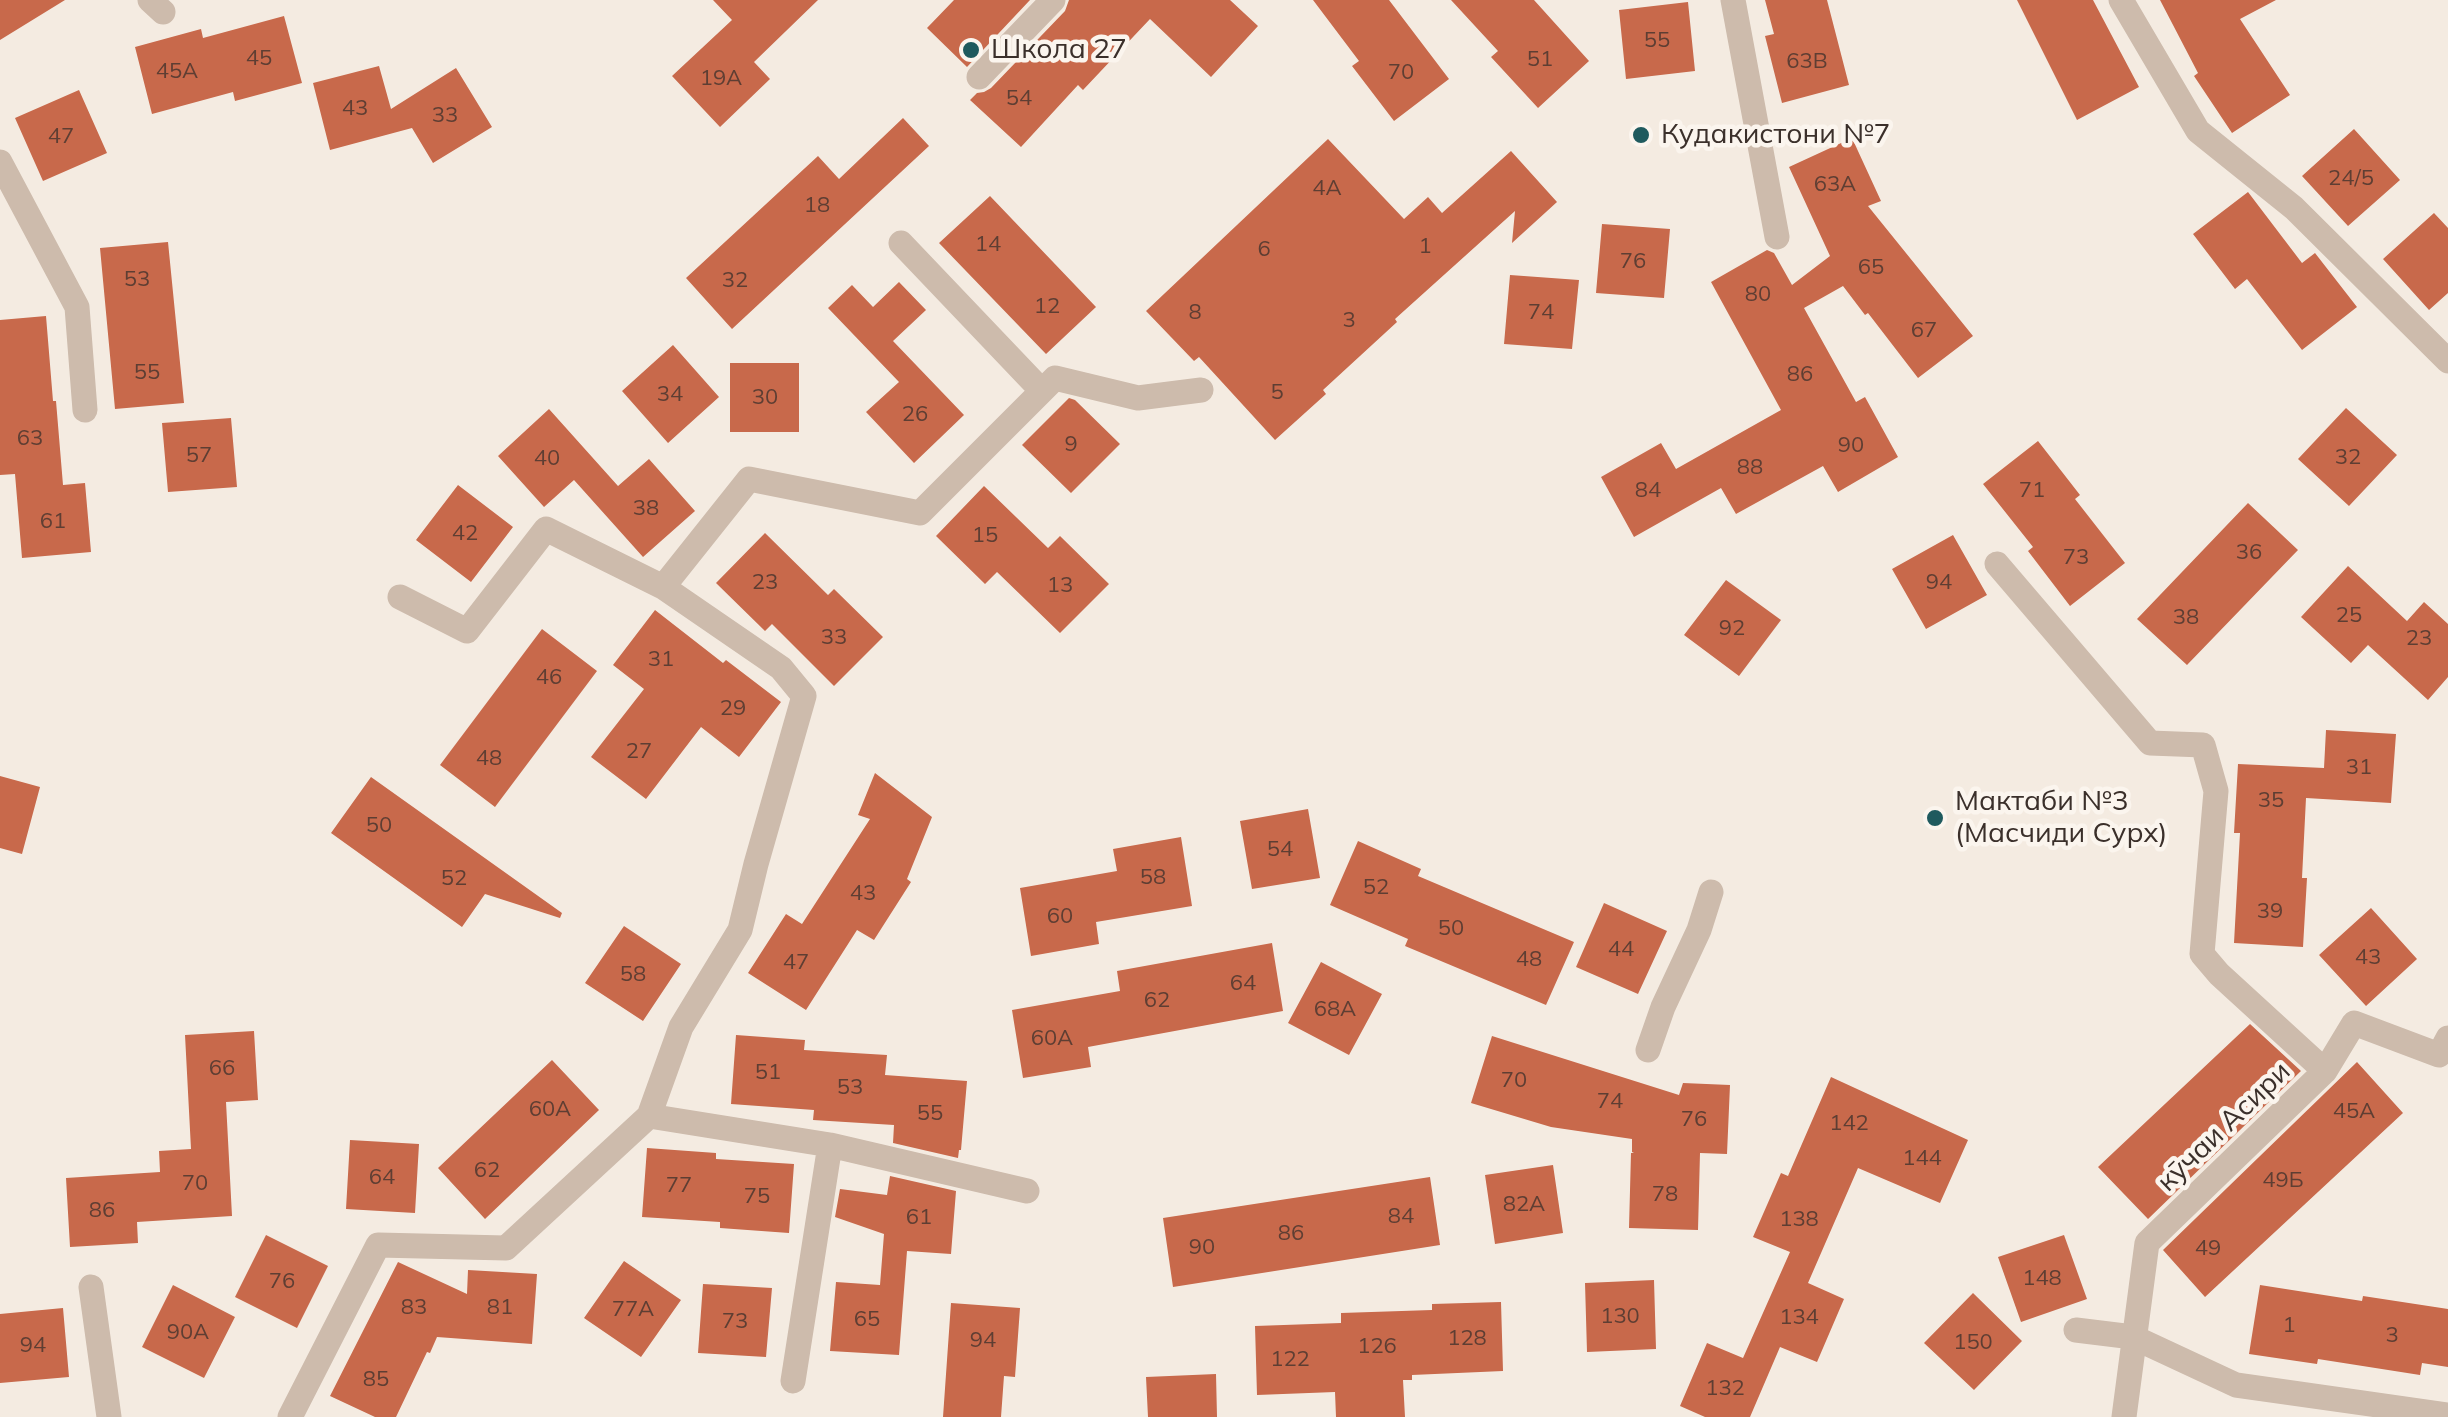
<!DOCTYPE html>
<html>
<head>
<meta charset="utf-8">
<style>
	body { margin:0 }
	canvas { display:block; background:#f4ebe1 }
</style>
</head>
<body>
<canvas width="2448" height="1417"></canvas>
<script>
const ctx = document.querySelector('canvas').getContext('2d');
ctx.lineJoin = 'round';
function paint(path, color) {
  ctx.fillStyle = color;
  ctx.fill(path, 'evenodd');
}
function toPath(rows) {
  const path = new Path2D();
  for (const r of rows) {
    path.moveTo(r[0], r[1]);
    for (let i = 2; i < r.length; i += 2) path.lineTo(r[i], r[i + 1]);
  }
  return path;
}
function strokePath(path, color, width, dash) {
  ctx.strokeStyle = color;
  ctx.lineWidth = width;
  ctx.lineCap = dash ? 'butt' : 'round';
  ctx.setLineDash(dash || []);
  ctx.stroke(path);
}
function write(font, color, halo, rows, align = 'center') {
  ctx.font = font + ' Mulish,sans-serif';
  ctx.lineWidth = 9;
  ctx.setLineDash([]);
  ctx.textBaseline = 'middle';
  ctx.strokeStyle = halo;
  ctx.fillStyle = color;
  for (const [text, x, y, turn = 0] of rows) {
    ctx.save();
    ctx.translate(x, y);
    ctx.rotate((+turn || 0) * Math.PI / 180);
    ctx.textAlign = isNaN(turn) ? turn : align;
    if (halo) ctx.strokeText(text, 0, 0);
    ctx.fillText(text, 0, 0);
    ctx.restore();
  }
}
const building = toPath([
	[0,0,65,0,0,40],
	[713,0,818,0,754,62,770,79,720,127,672,76,732,20],
	[954,0,1030,0,967,67,927,28],
	[1069,0,1230,0,1258,26,1211,77,1150,19,1083,90,1078,85,1021,147,970,100,977,93,984,92,991,88,1065,11],
	[1313,0,1389,0,1449,79,1394,121,1352,66,1359,61],
	[1451,0,1534,0,1589,61,1538,108,1491,57,1498,51],
	[1765,0,1827,0,1849,85,1782,103,1765,36,1774,34],
	[2017,0,2093,0,2139,87,2077,120],
	[2160,0,2276,0,2240,19,2290,95,2232,133,2194,76,2198,73],
	[1688,2,1695,71,1626,79,1619,10],
	[284,16,302,83,235,101,233,92,152,114,135,47,201,29,203,38],
	[379,66,391,109,456,68,492,127,433,163,412,128,330,150,313,83],
	[79,90,107,153,43,181,15,118],
	[903,118,929,146,732,329,686,278,818,156,839,179],
	[2354,129,2400,180,2348,226,2302,176],
	[1852,138,1881,201,1868,206,1973,336,1918,378,1868,313,1865,315,1843,286,1804,308,1856,402,1865,397,1898,457,1838,492,1823,466,1736,514,1721,488,1634,537,1601,477,1661,443,1676,469,1781,410,1711,282,1767,250,1774,253,1792,285,1830,256,1789,167],
	[1328,139,1404,219,1428,197,1442,213,1511,151,1557,202,1512,243,1515,211,1395,319,1397,322,1323,390,1326,394,1275,440,1199,357,1194,361,1146,311],
	[2248,192,2302,263,2315,253,2357,307,2302,350,2247,279,2235,289,2193,234],
	[990,196,1096,307,1046,354,939,243],
	[2434,213,2448,228,2448,293,2429,310,2383,259],
	[1602,224,1670,229,1664,298,1596,293],
	[168,242,184,403,115,409,100,248],
	[1510,275,1579,280,1572,349,1504,344],
	[899,282,926,310,893,341,964,415,914,463,866,412,899,382,828,308,852,285,873,307],
	[46,316,53,401,56,401,63,485,85,483,91,552,22,558,15,474,0,475,0,320],
	[673,345,719,397,668,443,622,391],
	[730,363,799,363,799,432,730,432],
	[1069,398,1075,400,1120,444,1071,493,1022,445],
	[2346,408,2397,455,2349,506,2298,459],
	[549,409,618,486,649,459,695,511,643,557,574,480,544,507,498,456],
	[231,418,237,487,168,492,162,423],
	[2038,441,2080,495,2075,499,2125,563,2070,606,2028,551,2033,547,1983,484],
	[458,485,513,527,471,582,416,540],
	[984,486,1048,548,1060,536,1109,584,1060,633,997,572,985,584,936,536],
	[2248,503,2298,550,2187,665,2137,619],
	[765,533,828,595,834,589,883,637,834,686,772,624,765,631,716,583],
	[1953,535,1987,595,1926,629,1892,569],
	[2348,566,2407,621,2424,602,2448,624,2448,677,2428,700,2368,645,2351,663,2301,617],
	[1726,580,1781,620,1739,676,1684,635],
	[655,610,723,663,726,660,781,702,739,757,701,727,646,799,591,757,644,689,613,665],
	[542,629,597,671,495,807,440,765],
	[2326,730,2396,734,2391,803,2306,798,2302,878,2307,878,2303,947,2234,943,2240,833,2234,833,2238,764,2324,768],
	[875,773,932,817,907,879,911,882,874,940,857,930,806,1010,748,973,786,914,802,924,870,819,858,815],
	[0,776,40,787,22,854,0,848],
	[371,777,562,913,560,918,485,894,462,927,331,833],
	[1308,809,1320,878,1252,889,1240,821],
	[1181,837,1192,906,1096,922,1099,944,1031,956,1020,888,1117,871,1113,849],
	[1358,841,1421,869,1418,876,1574,942,1546,1005,1405,946,1408,939,1330,905],
	[1604,903,1667,931,1638,994,1576,967],
	[2371,908,2417,959,2366,1006,2319,955],
	[624,926,681,964,643,1021,585,983],
	[1272,943,1283,1011,1088,1047,1091,1067,1023,1078,1012,1010,1120,991,1117,971],
	[1321,962,1382,994,1349,1055,1288,1023],
	[2250,1024,2301,1071,2148,1219,2098,1167],
	[254,1031,258,1100,226,1102,232,1216,137,1222,138,1243,70,1247,66,1178,160,1172,159,1151,191,1149,185,1035],
	[736,1035,805,1040,804,1050,887,1055,885,1075,967,1081,961,1150,959,1150,958,1158,893,1143,894,1125,813,1120,814,1110,731,1104],
	[1492,1036,1679,1095,1683,1083,1730,1085,1727,1154,1700,1153,1698,1230,1629,1228,1631,1153,1634,1153,1632,1152,1632,1139,1551,1127,1471,1103],
	[552,1060,599,1110,485,1219,438,1168],
	[2357,1062,2403,1113,2205,1297,2163,1250],
	[1831,1077,1968,1140,1940,1203,1858,1168,1808,1283,1844,1299,1817,1362,1780,1347,1750,1417,1705,1417,1680,1406,1707,1343,1743,1358,1790,1252,1753,1237,1781,1173,1788,1176],
	[350,1140,419,1144,415,1213,346,1209],
	[647,1148,716,1153,716,1159,794,1164,789,1233,720,1228,720,1222,642,1217],
	[1553,1165,1563,1233,1495,1244,1485,1175],
	[890,1176,956,1191,951,1254,907,1251,899,1355,830,1351,836,1282,880,1285,884,1234,835,1217,840,1189,887,1195],
	[1430,1177,1440,1245,1173,1287,1163,1218],
	[266,1235,328,1266,297,1328,235,1297],
	[2064,1235,2087,1299,2021,1322,1998,1257],
	[624,1261,681,1300,641,1357,584,1318],
	[398,1262,467,1294,468,1270,537,1274,532,1344,437,1337,430,1353,427,1352,396,1417,375,1417,330,1396],
	[1654,1280,1656,1349,1587,1352,1585,1283],
	[703,1284,772,1288,766,1357,698,1353],
	[173,1285,235,1317,204,1378,142,1347],
	[2260,1285,2362,1301,2363,1296,2448,1309,2448,1367,2422,1363,2420,1375,2318,1359,2317,1364,2249,1354],
	[1973,1293,2022,1341,1974,1390,1924,1343],
	[1501,1302,1503,1371,1412,1375,1412,1380,1403,1380,1405,1417,1336,1417,1335,1392,1257,1395,1255,1326,1341,1323,1341,1313,1432,1310,1432,1304],
	[951,1303,1020,1308,1015,1377,1004,1376,1001,1417,943,1417],
	[63,1308,69,1377,0,1383,0,1314],
	[1216,1374,1217,1417,1148,1417,1146,1377]
]);
const minor = toPath([
	[150,0,163,12],
	[1733,0,1777,237],
	[2121,0,2198,131,2294,208,2448,361],
	[979,77,1053,0],
	[0,162,77,307,85,410],
	[901,243,1042,391],
	[1997,564,2150,743,2203,745,2216,791,2202,954,2219,974,2325,1071,2147,1243,2124,1417],
	[400,597,467,631,546,529,663,587],
	[1648,1050,1663,1007,1699,930,1711,892],
	[2325,1071,2354,1023,2439,1055,2448,1038],
	[649,1116,830,1145,793,1381],
	[830,1145,1027,1191],
	[91,1287,109,1417],
	[2076,1330,2133,1337,2236,1385,2448,1415],
	[290,1417,378,1245,506,1248,649,1116,681,1027,740,930,756,864,804,696,781,668,663,587,749,479,920,513,1055,378,1138,398,1201,390]
]);
const markers = [
	[971,50,10,"#1f5a5e"],
	[1641,135,10,"#1f5a5e"],
	[1935,818,10,"#1f5a5e"]
];
const numberNames = [
	["55",1657,40],
	["45",259,58],
	["51",1540,59],
	["63В",1807,61],
	["45А",177,71],
	["70",1401,72],
	["19А",721,78],
	["54",1019,98],
	["43",355,108],
	["33",445,115],
	["47",61,136],
	["24/5",2351,178],
	["63А",1835,184],
	["4А",1327,188],
	["18",817,205],
	["14",988,244],
	["1",1425,246],
	["6",1264,249],
	["76",1633,261],
	["65",1871,267],
	["53",137,279],
	["32",735,280],
	["80",1758,294],
	["12",1047,306],
	["8",1195,312],
	["74",1541,312],
	["3",1349,320],
	["67",1924,330],
	["55",147,372],
	["86",1800,374],
	["5",1277,392],
	["34",670,394],
	["30",765,397],
	["26",915,414],
	["63",30,438],
	["9",1071,444],
	["90",1851,445],
	["57",199,455],
	["32",2348,457],
	["40",547,458],
	["88",1750,467],
	["84",1648,490],
	["71",2032,490],
	["38",646,508],
	["61",53,521],
	["42",465,533],
	["15",985,535],
	["36",2249,552],
	["73",2076,557],
	["23",765,582],
	["94",1939,582],
	["13",1060,585],
	["25",2349,615],
	["38",2186,617],
	["92",1732,628],
	["33",834,637],
	["23",2419,638],
	["31",661,659],
	["46",549,677],
	["29",733,708],
	["27",639,751],
	["48",489,758],
	["31",2359,767],
	["35",2271,800],
	["50",379,825],
	["54",1280,849],
	["58",1153,877],
	["52",454,878],
	["52",1376,887],
	["43",863,893],
	["39",2270,911],
	["60",1060,916],
	["50",1451,928],
	["44",1621,949],
	["43",2368,957],
	["48",1529,959],
	["47",796,962],
	["58",633,974],
	["64",1243,983],
	["62",1157,1000],
	["68А",1335,1009],
	["60А",1052,1038],
	["66",222,1068],
	["51",768,1072],
	["70",1514,1080],
	["53",850,1087],
	["74",1610,1101],
	["60А",550,1109],
	["45А",2354,1111],
	["55",930,1113],
	["76",1694,1119],
	["142",1849,1123],
	["144",1922,1158],
	["62",487,1170],
	["64",382,1177],
	["49Б",2283,1180],
	["70",195,1183],
	["77",679,1185],
	["78",1665,1194],
	["75",757,1196],
	["82А",1524,1204],
	["86",102,1210],
	["84",1401,1216],
	["61",919,1217],
	["138",1799,1219],
	["86",1291,1233],
	["90",1202,1247],
	["49",2208,1248],
	["148",2042,1278],
	["76",282,1281],
	["83",414,1307],
	["81",500,1307],
	["77А",633,1309],
	["130",1620,1316],
	["134",1799,1317],
	["65",867,1319],
	["73",735,1321],
	["1",2289,1325],
	["90А",188,1332],
	["3",2392,1335],
	["128",1467,1338],
	["94",983,1340],
	["150",1973,1342],
	["94",33,1345],
	["126",1377,1346],
	["122",1290,1359],
	["85",376,1379],
	["132",1725,1388]
];
const poiNames = [
	["Школа 27",991,50],
	["Кудакистони №7",1661,135],
	["Мактаби №3",1955,802],
	["(Масчиди Сурх)",1955,834]
];
const streetNames = [
	["кӯчаи Асири",2224,1127,-44]
];
paint(building, '#c8694b');
strokePath(minor, '#cdbbac', 25);
for (const [x, y, r, color] of markers) {
  const dot = new Path2D();
  dot.arc(x, y, r, 0, 2 * Math.PI);
  ctx.fillStyle = color;
  ctx.fill(dot);
  strokePath(dot, '#fbf5ee', 4);
}
write('22px', '#5e3e33', null, numberNames);
write('28px', '#3b302b', '#fbf5ee', poiNames, 'left');
write('28px', '#3b302b', '#fbf5ee', streetNames);
</script>
</body>
</html>
